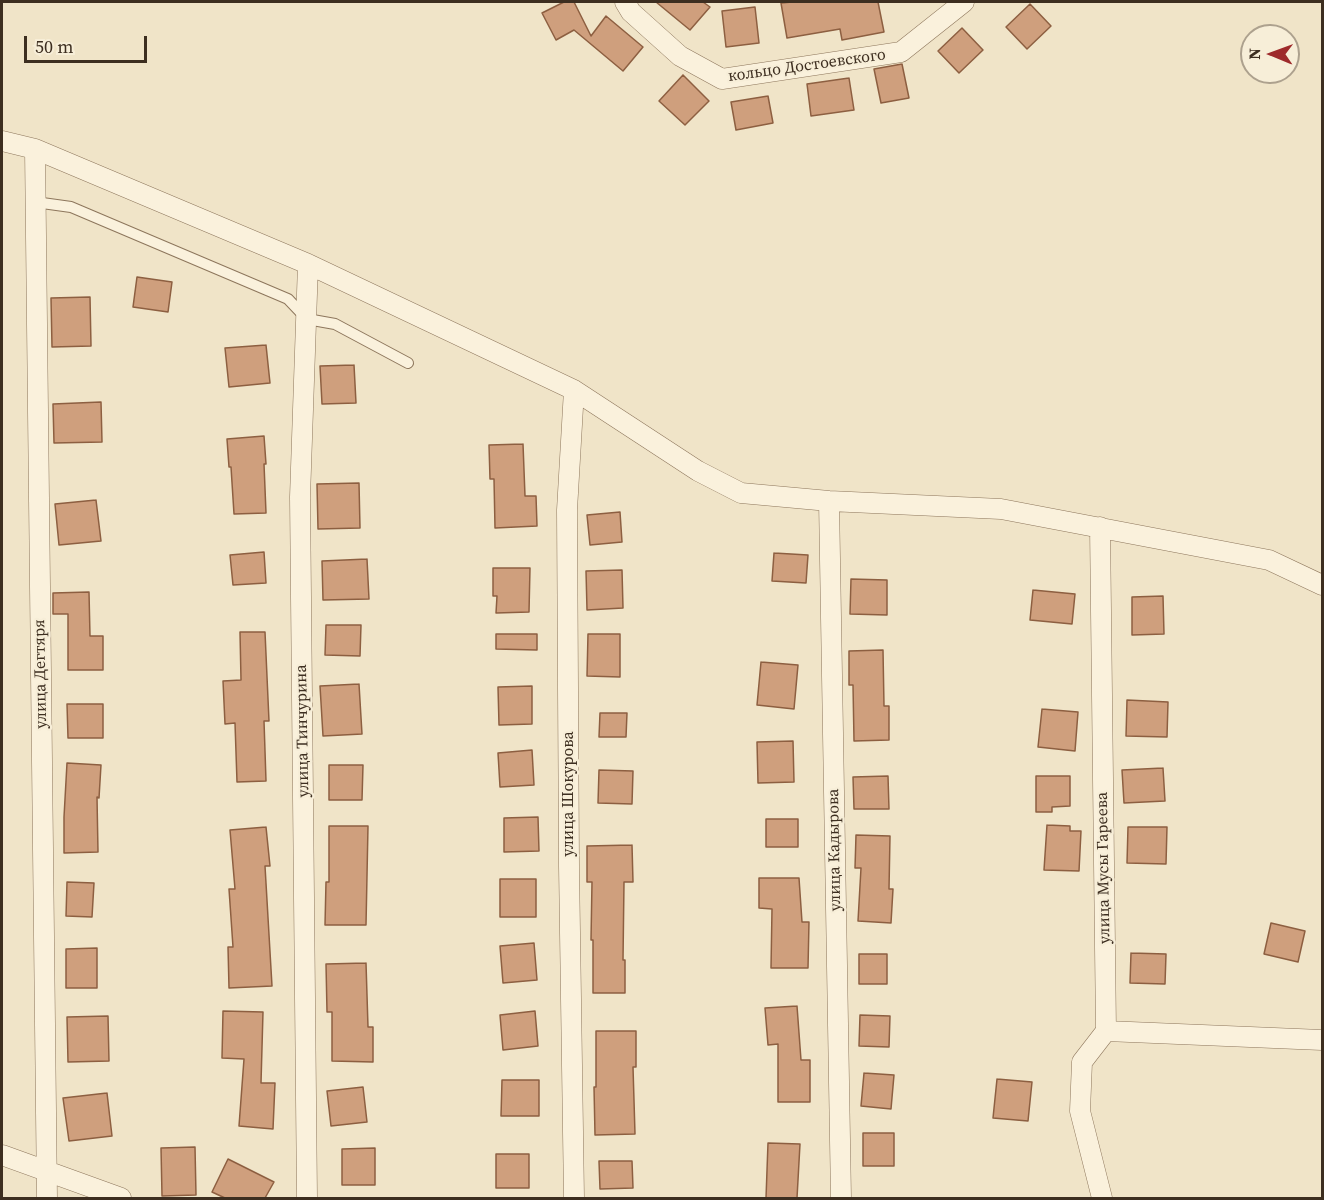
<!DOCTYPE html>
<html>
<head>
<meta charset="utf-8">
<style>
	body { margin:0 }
	#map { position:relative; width:1324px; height:1200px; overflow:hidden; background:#f0e4c8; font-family:"Source Serif 4",serif }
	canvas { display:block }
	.frame { position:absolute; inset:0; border:3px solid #3d2e20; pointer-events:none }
	.north { position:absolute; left:1240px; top:24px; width:60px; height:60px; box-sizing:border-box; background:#f7eed8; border:2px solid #ada18e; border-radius:50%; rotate:271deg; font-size:16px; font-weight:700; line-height:24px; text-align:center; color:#3d2e20 }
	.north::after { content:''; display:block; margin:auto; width:21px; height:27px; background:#9e2a2b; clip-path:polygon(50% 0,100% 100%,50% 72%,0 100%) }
	.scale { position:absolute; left:24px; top:36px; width:123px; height:27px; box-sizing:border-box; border:3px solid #3d2e20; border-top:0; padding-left:8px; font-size:18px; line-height:21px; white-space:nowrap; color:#3d2e20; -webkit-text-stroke:4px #f7eed8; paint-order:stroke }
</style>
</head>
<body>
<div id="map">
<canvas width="1324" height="1200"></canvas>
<div class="frame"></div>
<div class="north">N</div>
<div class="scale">50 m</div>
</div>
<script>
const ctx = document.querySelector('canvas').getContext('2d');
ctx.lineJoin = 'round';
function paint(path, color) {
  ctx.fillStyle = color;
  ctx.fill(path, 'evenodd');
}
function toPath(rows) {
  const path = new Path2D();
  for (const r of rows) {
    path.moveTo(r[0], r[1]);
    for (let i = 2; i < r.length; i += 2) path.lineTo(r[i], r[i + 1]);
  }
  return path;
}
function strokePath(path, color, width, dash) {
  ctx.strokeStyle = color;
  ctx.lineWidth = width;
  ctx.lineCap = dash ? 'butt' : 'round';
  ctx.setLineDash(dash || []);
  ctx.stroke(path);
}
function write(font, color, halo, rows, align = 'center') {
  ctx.font = font + ' "Source Serif 4",serif';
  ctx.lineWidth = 4.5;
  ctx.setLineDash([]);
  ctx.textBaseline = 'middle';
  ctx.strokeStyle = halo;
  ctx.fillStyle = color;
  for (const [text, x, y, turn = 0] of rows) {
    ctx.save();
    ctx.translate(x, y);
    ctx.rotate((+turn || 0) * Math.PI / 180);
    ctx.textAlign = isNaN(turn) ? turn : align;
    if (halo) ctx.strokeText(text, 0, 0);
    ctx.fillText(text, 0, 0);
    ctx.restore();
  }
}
const building = toPath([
	[564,2,574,2,591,36,606,16,643,47,623,71,574,30,556,40,542,13,564,2],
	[656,2,703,2,710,7,690,30,656,2],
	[792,2,878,2,884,32,842,40,840,29,787,38,781,3,792,2],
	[1030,4,1051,26,1027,49,1006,27,1030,4],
	[755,7,759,43,726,47,722,11,755,7],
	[962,28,983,50,959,73,938,51,962,28],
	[902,64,909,98,881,103,874,69,902,64],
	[683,75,709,101,685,125,659,101,683,75],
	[849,78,854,110,811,116,807,84,849,78],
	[768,96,773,123,736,130,731,102,768,96],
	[137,277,172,282,168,312,133,307,137,277],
	[90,297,91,346,52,347,51,298,90,297],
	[266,345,270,383,229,387,225,348,266,345],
	[354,365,356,403,322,404,320,366,354,365],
	[101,402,102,442,54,443,53,404,101,402],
	[264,436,266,464,264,464,266,513,234,514,231,467,229,467,227,439,264,436],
	[523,444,525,496,536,496,537,526,495,528,494,479,490,479,489,445,523,444],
	[359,483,360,528,318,529,317,484,359,483],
	[96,500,101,541,59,545,55,504,96,500],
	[620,512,622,542,590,545,587,515,620,512],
	[264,552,266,583,233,585,230,555,264,552],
	[774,553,808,555,806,583,772,581,774,553],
	[367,559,369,599,323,600,322,561,367,559],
	[493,568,530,568,529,612,496,613,497,596,493,596,493,568],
	[622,570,623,608,587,610,586,571,622,570],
	[851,579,887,580,887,615,850,614,851,579],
	[1033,590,1075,594,1072,624,1030,620,1033,590],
	[89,592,90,636,103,636,103,670,68,670,68,614,53,614,53,593,89,592],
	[1163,596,1164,634,1132,635,1132,597,1163,596],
	[326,625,361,625,360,656,325,655,326,625],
	[240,632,265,632,269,721,264,721,266,781,237,782,235,723,225,724,223,681,241,680,240,632],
	[496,634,537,634,537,650,496,649,496,634],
	[588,634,620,634,620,677,587,676,588,634],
	[883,650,884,706,889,706,889,740,854,741,853,685,849,685,849,651,883,650],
	[761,662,798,665,794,709,757,705,761,662],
	[359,684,362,734,323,736,320,686,359,684],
	[532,686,532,724,499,725,498,687,532,686],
	[1127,700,1168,702,1167,737,1126,736,1127,700],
	[67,704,103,704,103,738,68,738,67,704],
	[1042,709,1078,712,1075,751,1038,747,1042,709],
	[600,713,627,713,626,737,599,737,600,713],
	[793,741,794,782,758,783,757,742,793,741],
	[532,750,534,785,500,787,498,753,532,750],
	[67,763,101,765,99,798,97,797,98,852,64,853,64,817,67,763],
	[329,765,363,765,362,800,329,800,329,765],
	[1163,768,1165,801,1124,803,1122,770,1163,768],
	[599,770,633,771,632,804,598,803,599,770],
	[888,776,889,809,854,809,853,777,888,776],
	[1036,776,1070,776,1070,806,1052,807,1052,812,1036,812,1036,776],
	[538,817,539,851,504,852,504,818,538,817],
	[766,819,798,819,798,847,766,847,766,819],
	[1047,825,1070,826,1070,831,1081,831,1079,871,1044,870,1047,825],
	[329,826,368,826,366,925,325,925,326,882,329,882,329,826],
	[266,827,270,866,265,866,272,986,229,988,228,947,233,947,229,889,235,889,230,830,266,827],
	[1128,827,1167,827,1166,864,1127,863,1128,827],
	[856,835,890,836,889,889,893,889,891,923,858,921,861,868,855,868,856,835],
	[632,845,633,882,624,882,623,960,625,960,625,993,593,993,593,940,591,940,592,882,587,882,587,846,632,845],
	[759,878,799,878,802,922,809,922,808,968,771,968,772,909,759,908,759,878],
	[500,879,536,879,536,917,500,917,500,879],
	[67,882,94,883,92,917,66,916,67,882],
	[1271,923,1305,931,1298,962,1264,954,1271,923],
	[534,943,537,980,503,983,500,946,534,943],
	[97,948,97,988,66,988,66,949,97,948],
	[1131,953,1166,954,1165,984,1130,983,1131,953],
	[859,954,887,954,887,984,859,984,859,954],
	[366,963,368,1027,373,1027,373,1062,332,1061,332,1012,327,1012,326,964,366,963],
	[797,1006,801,1060,810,1060,810,1102,778,1102,778,1044,768,1045,765,1008,797,1006],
	[223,1011,263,1012,261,1083,275,1083,273,1129,239,1126,244,1059,222,1058,223,1011],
	[535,1011,538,1046,503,1050,500,1015,535,1011],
	[860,1015,890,1016,889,1047,859,1046,860,1015],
	[108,1016,109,1061,68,1062,67,1017,108,1016],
	[596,1031,636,1031,636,1067,633,1067,635,1134,595,1135,594,1087,596,1087,596,1031],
	[864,1073,894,1075,891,1109,861,1106,864,1073],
	[997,1079,1032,1082,1028,1121,993,1118,997,1079],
	[502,1080,539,1080,539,1116,501,1116,502,1080],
	[363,1087,367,1122,331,1126,327,1091,363,1087],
	[107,1093,112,1136,69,1141,63,1098,107,1093],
	[863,1133,894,1133,894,1166,863,1166,863,1133],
	[768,1143,800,1144,797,1198,766,1198,768,1143],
	[195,1147,196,1195,162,1196,161,1148,195,1147],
	[375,1148,375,1185,342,1185,342,1149,375,1148],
	[496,1154,529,1154,529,1188,496,1188,496,1154],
	[228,1159,274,1182,265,1198,225,1198,212,1192,228,1159],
	[599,1161,632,1161,633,1188,600,1189,599,1161]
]);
const lane = toPath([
	[35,202,71,207,288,299,307,319,335,324,408,363]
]);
const street = toPath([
	[625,2,631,12,680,56,722,79,901,52,964,2],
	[2,141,35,149,308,264,574,390,698,471,741,493,829,501,1001,509,1269,560,1322,585],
	[35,149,47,1198],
	[574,390,567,510,569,866,574,1198],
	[829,501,841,1198],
	[1100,527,1106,1031,1082,1062,1080,1111,1102,1198],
	[1106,1031,1322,1040],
	[2,1155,121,1198],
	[307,1198,300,497,308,264]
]);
const streetNames = [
	["кольцо Достоевского",807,66,-8],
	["улица Дегтяря",41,674,-91],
	["улица Тинчурина",303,731,-91],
	["улица Шокурова",569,794,-90],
	["улица Кадырова",835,850,-91],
	["улица Мусы Гареева",1104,868,-91]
];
paint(building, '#cf9f7d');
strokePath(building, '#8d5f41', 1.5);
strokePath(lane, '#8d765c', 12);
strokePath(street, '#8d765c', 21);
strokePath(lane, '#faf1dc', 10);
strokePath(street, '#faf1dc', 20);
write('16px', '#3d2e20', '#f7eed8', streetNames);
</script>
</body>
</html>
